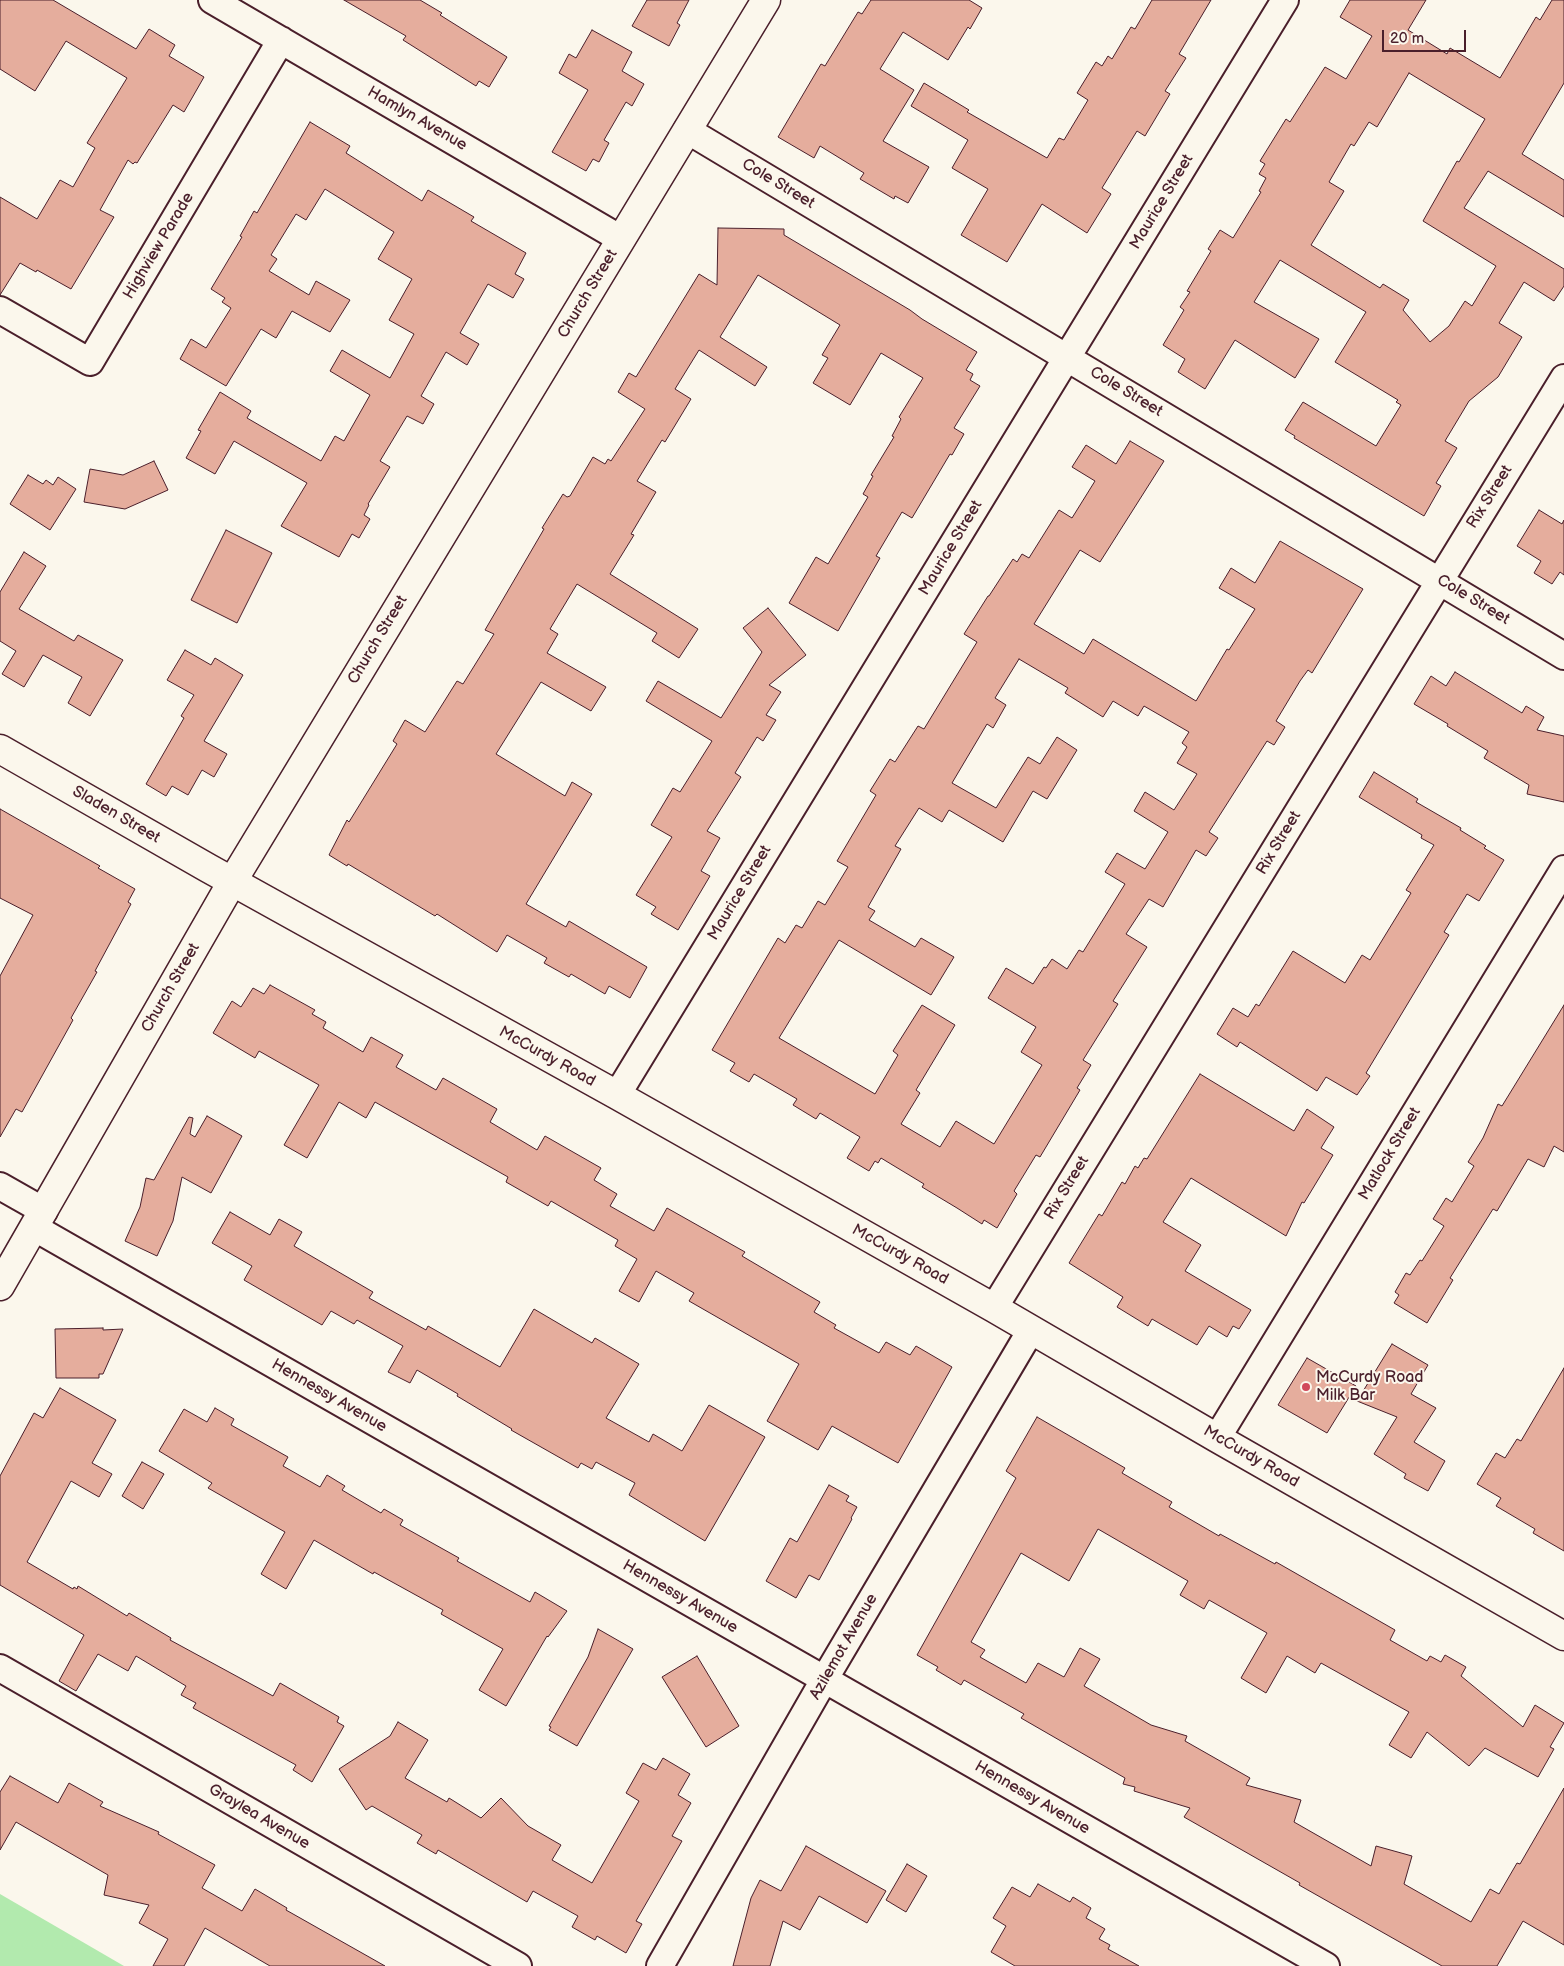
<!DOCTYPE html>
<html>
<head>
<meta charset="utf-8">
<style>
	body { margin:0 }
	#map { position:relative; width:1564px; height:1966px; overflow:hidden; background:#fbf7ec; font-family:"Balsamiq Sans",sans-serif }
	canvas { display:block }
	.scale { position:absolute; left:1382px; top:30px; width:84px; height:22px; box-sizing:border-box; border:2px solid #4a1f2b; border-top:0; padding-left:6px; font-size:15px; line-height:18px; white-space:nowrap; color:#4a1f2b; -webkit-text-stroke:4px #fbf7ec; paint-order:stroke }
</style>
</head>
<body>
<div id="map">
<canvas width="1564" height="1966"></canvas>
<div class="scale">20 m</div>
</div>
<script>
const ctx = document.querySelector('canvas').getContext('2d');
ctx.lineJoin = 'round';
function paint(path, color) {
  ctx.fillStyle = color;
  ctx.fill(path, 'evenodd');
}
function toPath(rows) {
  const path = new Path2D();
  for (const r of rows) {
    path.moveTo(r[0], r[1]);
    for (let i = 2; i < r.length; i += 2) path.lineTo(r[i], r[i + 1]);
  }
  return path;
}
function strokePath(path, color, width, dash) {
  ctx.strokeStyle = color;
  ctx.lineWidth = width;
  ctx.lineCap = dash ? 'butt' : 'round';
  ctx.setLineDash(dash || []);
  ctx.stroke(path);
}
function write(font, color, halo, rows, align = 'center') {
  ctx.font = font + ' "Balsamiq Sans",sans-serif';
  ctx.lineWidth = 4;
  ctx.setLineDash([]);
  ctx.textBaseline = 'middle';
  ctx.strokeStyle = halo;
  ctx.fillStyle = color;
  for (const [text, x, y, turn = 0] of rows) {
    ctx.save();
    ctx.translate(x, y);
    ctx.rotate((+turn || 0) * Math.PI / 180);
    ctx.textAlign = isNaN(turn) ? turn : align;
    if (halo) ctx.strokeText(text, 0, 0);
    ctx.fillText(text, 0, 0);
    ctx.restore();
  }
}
const green = toPath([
	[0,1894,124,1966,0,1966]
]);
const building = toPath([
	[0,0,53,0,136,49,149,29,175,45,169,56,204,77,184,112,173,105,137,163,135,162,133,164,128,160,100,210,114,217,71,289,37,270,36,272,20,263,0,295,0,197,37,219,60,180,73,187,95,148,87,143,127,78,66,41,35,91,0,69,0,0],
	[344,0,420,0,442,13,440,15,507,57,489,87,479,81,476,86,403,40,406,36,344,0],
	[647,0,689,0,677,23,680,25,669,46,632,26,647,0],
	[871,0,969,0,982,8,970,29,968,27,948,60,903,32,880,69,914,90,883,141,929,167,908,203,895,196,894,199,860,179,864,173,820,146,814,158,778,137,821,64,825,66,858,12,862,14,871,0],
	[1152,0,1211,0,1179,54,1186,58,1165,91,1170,94,1145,136,1137,131,1102,188,1111,194,1087,233,1042,204,1007,262,961,235,988,189,952,168,968,140,911,106,924,83,969,110,967,112,1047,158,1059,138,1064,140,1088,100,1077,93,1096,62,1102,66,1108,56,1112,59,1131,27,1135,29,1152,0],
	[1350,0,1426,0,1408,30,1447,54,1450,48,1500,78,1536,17,1540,20,1552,0,1564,0,1564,83,1522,154,1564,180,1564,217,1488,171,1464,208,1564,269,1564,286,1554,301,1524,282,1499,323,1522,337,1498,377,1469,401,1445,441,1457,448,1436,483,1441,486,1424,516,1294,438,1295,436,1285,430,1303,402,1376,446,1401,405,1396,402,1398,400,1335,362,1366,312,1280,260,1254,302,1319,339,1295,378,1235,340,1205,389,1178,372,1185,359,1163,345,1184,310,1180,307,1190,292,1187,291,1211,251,1208,249,1220,230,1233,238,1261,192,1259,191,1266,178,1259,174,1265,164,1260,161,1286,119,1290,122,1325,67,1346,79,1372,36,1340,17,1350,0],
	[1409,73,1485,119,1459,162,1457,161,1423,221,1496,266,1472,306,1465,301,1449,326,1430,342,1403,310,1409,300,1383,284,1380,288,1311,245,1344,191,1329,182,1351,144,1354,146,1369,122,1377,127,1409,73],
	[592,30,632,52,622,71,644,84,632,106,626,102,604,140,609,143,599,162,593,159,586,171,552,152,588,90,559,73,569,54,576,58,592,30],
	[310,122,350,146,346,153,422,201,428,190,474,217,471,221,526,253,515,274,524,279,513,298,488,284,460,333,479,344,467,365,446,352,421,396,434,404,423,424,407,416,380,461,390,467,368,504,369,505,364,515,370,519,359,538,352,534,339,557,281,526,307,483,234,441,215,474,186,458,201,431,198,430,220,392,251,411,247,418,321,461,335,436,344,441,370,395,330,371,342,350,390,378,414,334,389,320,412,279,378,259,394,232,325,189,306,220,296,214,271,255,277,259,269,271,309,295,316,281,350,300,330,332,292,311,276,338,261,329,226,386,180,359,191,339,206,348,231,308,222,302,225,298,211,289,242,237,240,236,254,211,257,213,310,122],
	[718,228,784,229,784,235,910,310,922,319,977,352,966,370,973,374,970,380,980,386,954,428,964,434,952,455,950,454,912,518,902,512,876,556,880,558,838,631,789,603,816,557,828,564,868,497,863,494,873,476,871,475,894,437,892,436,901,419,899,417,923,378,881,353,850,405,813,383,828,358,822,355,840,325,758,275,720,337,767,367,755,386,699,350,675,389,691,399,665,442,662,440,637,481,656,492,631,534,634,535,610,574,698,629,679,658,652,641,657,633,577,584,550,629,558,634,547,653,606,687,591,711,541,682,496,754,565,796,572,782,592,794,526,904,566,927,569,921,647,967,630,998,609,986,605,994,571,974,569,977,544,963,547,958,507,935,497,952,437,914,435,916,348,864,347,866,329,855,347,820,349,822,397,744,393,741,405,720,425,732,457,681,463,684,494,634,485,630,544,529,542,528,563,494,567,497,570,496,593,457,605,464,608,459,611,461,645,409,618,392,629,373,636,377,699,274,717,285,718,228],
	[1130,441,1164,461,1100,562,1080,550,1034,624,1084,654,1093,639,1196,701,1227,649,1229,650,1255,609,1219,588,1231,568,1255,583,1280,541,1363,589,1312,673,1308,670,1300,681,1276,721,1285,727,1274,745,1267,741,1209,832,1218,838,1206,856,1196,850,1163,907,1149,899,1126,934,1147,947,1113,1001,1118,1004,1083,1060,1091,1065,1077,1088,1080,1090,1040,1157,1036,1155,1014,1191,1017,1194,997,1228,984,1220,982,1224,957,1208,922,1187,924,1184,881,1158,878,1163,875,1161,869,1171,847,1158,860,1137,820,1113,816,1119,793,1105,797,1099,754,1074,749,1082,730,1071,735,1063,712,1050,778,938,785,943,796,925,802,928,818,901,825,905,848,867,837,861,876,795,870,791,890,759,895,762,918,726,924,729,977,642,964,634,988,596,989,596,1013,559,1017,562,1022,554,1029,558,1059,510,1072,518,1095,481,1072,467,1086,445,1116,464,1130,441],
	[1019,659,1068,688,1065,693,1103,717,1113,701,1138,716,1144,706,1189,732,1182,743,1187,747,1177,763,1197,774,1174,810,1145,792,1134,811,1168,832,1145,869,1117,853,1105,872,1125,884,1083,952,1079,950,1067,969,1052,959,1046,968,1044,967,1033,984,1006,968,988,998,1036,1027,1021,1052,1042,1065,994,1144,956,1121,940,1147,901,1124,920,1093,916,1090,955,1025,922,1005,893,1051,898,1055,875,1094,779,1038,839,940,931,995,954,957,921,938,915,947,869,920,875,911,868,907,901,849,895,846,919,808,942,822,949,810,1003,842,1033,791,1047,799,1077,750,1057,737,1040,764,1028,757,996,808,952,783,987,724,993,728,1006,705,995,698,1019,659],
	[154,461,168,490,125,509,84,502,90,469,123,475,154,461],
	[28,475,43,484,46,480,53,485,58,477,76,489,50,530,10,504,28,475],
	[1539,510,1562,524,1564,520,1564,575,1560,572,1552,584,1534,573,1541,561,1517,546,1539,510],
	[226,530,272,553,237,623,191,600,226,530],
	[24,552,46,566,19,609,74,641,78,635,123,660,90,716,68,703,82,677,43,655,24,687,2,674,16,651,0,641,0,592,24,552],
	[768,608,806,655,769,685,781,692,766,715,776,720,763,741,757,737,735,773,741,777,707,831,720,838,701,871,710,876,678,930,651,914,656,907,636,895,672,837,651,825,673,788,680,792,712,741,646,701,658,681,721,718,762,652,743,628,768,608],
	[185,650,211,665,215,658,243,675,204,741,227,754,214,777,202,770,188,795,172,786,166,796,146,784,184,718,181,716,194,695,167,680,185,650],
	[1455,672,1522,713,1526,706,1544,717,1537,730,1564,736,1564,802,1527,794,1529,785,1484,758,1488,751,1447,726,1448,724,1414,704,1431,676,1446,686,1455,672],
	[1374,772,1418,799,1416,802,1461,828,1460,830,1486,846,1484,848,1504,860,1479,901,1467,894,1444,932,1449,935,1366,1073,1370,1076,1357,1095,1326,1077,1317,1091,1240,1042,1237,1047,1217,1034,1233,1008,1248,1017,1256,1004,1259,1006,1293,951,1345,983,1362,955,1370,960,1411,893,1406,890,1434,845,1421,838,1422,835,1359,797,1374,772],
	[0,809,100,866,98,868,135,889,128,902,131,904,95,971,97,972,71,1018,73,1020,22,1112,16,1109,0,1137,0,976,33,915,0,898,0,809],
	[270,985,315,1010,312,1014,326,1022,323,1028,363,1052,371,1037,403,1055,396,1067,436,1090,443,1078,497,1109,490,1122,537,1150,545,1136,601,1168,594,1180,617,1194,610,1206,654,1231,667,1208,745,1252,742,1256,820,1302,814,1312,836,1325,834,1328,879,1353,886,1342,910,1355,916,1346,952,1367,898,1463,832,1426,818,1450,767,1421,799,1364,689,1301,694,1293,656,1271,639,1302,619,1291,637,1259,615,1246,618,1240,551,1201,548,1206,506,1182,508,1177,375,1102,366,1118,339,1102,307,1158,284,1145,319,1085,259,1051,255,1058,213,1033,232,1001,241,1007,253,988,264,994,270,985],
	[1564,1005,1564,1152,1554,1146,1544,1167,1528,1159,1497,1211,1493,1209,1450,1278,1453,1280,1427,1323,1394,1303,1399,1295,1395,1292,1406,1273,1410,1275,1420,1260,1422,1261,1444,1226,1433,1219,1446,1198,1452,1202,1474,1166,1468,1162,1483,1138,1498,1104,1502,1106,1564,1005],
	[1200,1074,1294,1131,1307,1109,1334,1127,1321,1148,1333,1155,1304,1203,1302,1202,1286,1236,1191,1178,1163,1222,1201,1245,1185,1271,1251,1310,1239,1329,1233,1326,1227,1337,1209,1326,1197,1345,1152,1319,1148,1326,1117,1307,1123,1297,1069,1263,1099,1214,1102,1216,1122,1182,1125,1184,1135,1166,1138,1168,1144,1158,1147,1159,1200,1074],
	[207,1116,242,1136,211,1193,182,1177,173,1221,157,1256,125,1241,140,1207,146,1178,154,1180,189,1117,193,1118,190,1134,195,1137,207,1116],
	[230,1212,270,1235,279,1219,302,1232,294,1246,373,1292,369,1298,426,1330,428,1326,500,1367,534,1309,592,1343,595,1338,639,1364,606,1418,649,1442,653,1434,682,1451,709,1405,765,1437,705,1541,629,1495,635,1483,596,1462,592,1469,581,1463,578,1468,511,1430,512,1429,457,1396,458,1394,417,1370,410,1383,388,1372,403,1346,357,1320,354,1324,331,1311,322,1325,244,1280,252,1266,212,1243,230,1212],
	[103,1328,103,1330,123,1329,103,1374,99,1374,99,1378,56,1378,55,1329,103,1328],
	[1392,1344,1428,1365,1411,1394,1436,1408,1414,1442,1445,1461,1428,1491,1404,1478,1406,1474,1374,1454,1397,1417,1357,1401,1392,1344],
	[1307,1358,1356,1386,1327,1433,1278,1405,1307,1358],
	[1564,1368,1564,1551,1533,1533,1535,1529,1496,1506,1501,1498,1477,1484,1496,1453,1505,1458,1517,1439,1521,1441,1564,1368],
	[60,1388,116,1420,92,1463,112,1474,99,1497,71,1481,27,1562,73,1589,74,1587,77,1589,78,1586,127,1616,129,1613,171,1638,170,1640,273,1696,280,1683,339,1717,337,1722,344,1726,312,1782,293,1770,296,1765,193,1708,196,1703,181,1695,186,1686,136,1656,128,1671,98,1654,76,1691,59,1681,84,1635,0,1585,0,1476,34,1413,43,1418,60,1388],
	[215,1408,234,1419,231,1425,288,1457,283,1466,320,1487,327,1475,345,1486,342,1490,381,1513,384,1509,403,1520,400,1525,459,1558,457,1561,530,1602,535,1592,567,1611,548,1637,547,1636,506,1706,479,1690,503,1649,441,1614,443,1610,374,1572,373,1574,314,1540,286,1589,261,1574,285,1532,208,1488,212,1483,159,1451,184,1409,207,1422,215,1408],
	[1037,1417,1125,1468,1122,1473,1172,1502,1169,1507,1219,1536,1220,1534,1275,1564,1276,1562,1395,1630,1390,1640,1427,1661,1430,1656,1441,1662,1445,1655,1466,1667,1461,1676,1523,1727,1535,1705,1564,1723,1550,1747,1554,1749,1538,1777,1485,1748,1469,1766,1427,1732,1411,1758,1389,1745,1409,1712,1321,1663,1315,1673,1287,1656,1266,1693,1241,1678,1267,1633,1209,1600,1204,1609,1180,1595,1188,1581,1098,1529,1069,1581,1021,1553,971,1642,985,1650,980,1657,1026,1683,1038,1663,1064,1677,1080,1648,1100,1659,1084,1686,1151,1725,1187,1736,1185,1741,1250,1778,1246,1785,1301,1800,1294,1822,1371,1866,1376,1846,1412,1856,1404,1884,1471,1922,1490,1889,1499,1894,1517,1863,1520,1864,1564,1788,1564,1945,1523,1921,1497,1966,1442,1966,1299,1885,1300,1883,1184,1817,1190,1808,1134,1791,1135,1787,1123,1784,1125,1778,1021,1718,1024,1714,964,1680,961,1685,936,1670,938,1667,917,1655,1016,1478,1006,1471,1037,1417],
	[142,1462,164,1474,143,1509,122,1496,142,1462],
	[829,1485,849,1496,846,1501,857,1507,851,1518,852,1519,819,1580,809,1575,796,1598,766,1581,790,1538,797,1542,829,1485],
	[598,1629,633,1649,577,1746,549,1730,551,1727,549,1726,588,1657,598,1629],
	[697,1656,739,1726,706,1747,662,1677,697,1656],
	[398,1722,428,1740,405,1778,447,1802,449,1798,481,1818,501,1798,528,1826,561,1845,552,1860,592,1883,639,1801,626,1793,643,1763,656,1770,663,1758,690,1774,678,1795,691,1803,672,1836,682,1841,636,1921,642,1924,626,1953,597,1936,595,1940,572,1927,578,1916,533,1891,527,1902,438,1850,436,1854,417,1843,422,1835,372,1806,366,1810,339,1769,390,1736,398,1722],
	[10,1776,58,1803,69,1783,103,1802,100,1806,159,1832,158,1834,215,1865,202,1888,242,1911,255,1889,287,1908,286,1910,385,1966,270,1966,205,1928,184,1966,153,1966,168,1939,139,1923,149,1905,104,1895,108,1875,16,1822,0,1850,0,1792,10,1776],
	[806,1846,886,1891,867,1923,819,1896,800,1930,783,1921,770,1966,733,1966,751,1898,760,1880,781,1891,806,1846],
	[907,1864,927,1876,906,1912,886,1900,907,1864],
	[1038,1884,1070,1902,1073,1897,1091,1908,1086,1918,1105,1929,1099,1939,1110,1945,1108,1949,1139,1966,1015,1966,991,1952,1006,1926,993,1918,1012,1887,1030,1897,1038,1884]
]);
const street = toPath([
	[212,0,621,239],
	[687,130,1564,656],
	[0,310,90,362,281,40],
	[617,1095,1285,0],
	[0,1186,44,1211],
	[35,1228,1326,1966],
	[994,1308,1564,378],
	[1217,1438,1564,869],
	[0,1668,518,1966],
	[660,1966,824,1680,1031,1330]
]);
const secondary = toPath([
	[0,749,208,868,617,1095,994,1308,1217,1438,1564,1636],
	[0,1286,232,882,766,0]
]);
const markers = [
	[1306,1387,5,"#d1495b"]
];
const streetNames = [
	["Hamlyn Avenue",417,119,30],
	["Cole Street",778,184,31],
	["Maurice Street",1162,202,-59],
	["Highview Parade",159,246,-59],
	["Church Street",588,294,-59],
	["Cole Street",1126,392,31],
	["Rix Street",1490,497,-58],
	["Maurice Street",951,548,-59],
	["Cole Street",1473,600,31],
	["Church Street",378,640,-59],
	["Sladen Street",116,815,30],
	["Rix Street",1279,843,-59],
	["Maurice Street",740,893,-59],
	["Church Street",171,988,-60],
	["McCurdy Road",547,1057,29],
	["Matlock Street",1390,1154,-59],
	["Rix Street",1067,1188,-59],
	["McCurdy Road",900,1255,29],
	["Hennessy Avenue",329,1396,30],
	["McCurdy Road",1251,1457,30],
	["Hennessy Avenue",680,1597,30],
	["Azilemot Avenue",844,1647,-60],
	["Hennessy Avenue",1032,1798,30],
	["Graylea Avenue",259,1817,30]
];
const poiNames = [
	["McCurdy Road",1316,1378],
	["Milk Bar",1316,1396]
];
paint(green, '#b2eaae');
paint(building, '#e5ad9d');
strokePath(building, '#4a1f2b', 1);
strokePath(street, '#4a1f2b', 30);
strokePath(secondary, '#4a1f2b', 31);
strokePath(street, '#fbf7ec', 26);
strokePath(secondary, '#fbf7ec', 28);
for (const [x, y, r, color] of markers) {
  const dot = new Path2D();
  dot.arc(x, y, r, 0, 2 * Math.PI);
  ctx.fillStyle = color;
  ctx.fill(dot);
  strokePath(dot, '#fbf7ec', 2);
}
write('16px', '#4a1f2b', '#fbf7ec', streetNames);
write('16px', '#4a1f2b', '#fbf7ec', poiNames, 'left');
</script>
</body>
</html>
